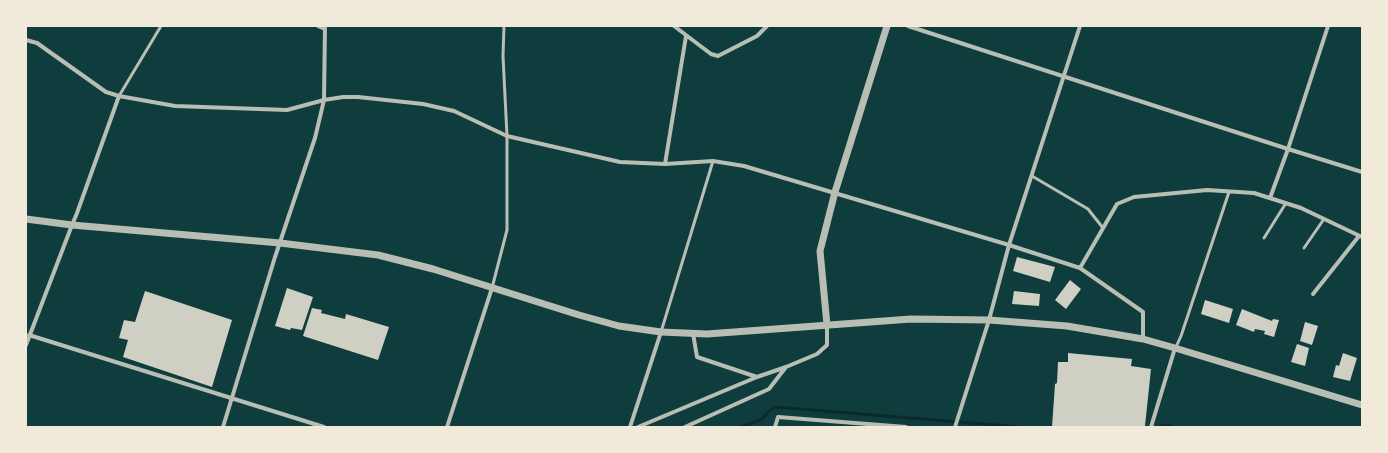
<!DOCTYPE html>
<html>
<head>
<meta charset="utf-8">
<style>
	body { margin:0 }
	#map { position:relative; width:1388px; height:453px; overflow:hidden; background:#0f3d3e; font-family:Roboto,sans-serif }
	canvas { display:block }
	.frame { position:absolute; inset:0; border:27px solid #f1e9da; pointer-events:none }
</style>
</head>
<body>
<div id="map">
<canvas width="1388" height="453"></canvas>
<div class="frame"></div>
</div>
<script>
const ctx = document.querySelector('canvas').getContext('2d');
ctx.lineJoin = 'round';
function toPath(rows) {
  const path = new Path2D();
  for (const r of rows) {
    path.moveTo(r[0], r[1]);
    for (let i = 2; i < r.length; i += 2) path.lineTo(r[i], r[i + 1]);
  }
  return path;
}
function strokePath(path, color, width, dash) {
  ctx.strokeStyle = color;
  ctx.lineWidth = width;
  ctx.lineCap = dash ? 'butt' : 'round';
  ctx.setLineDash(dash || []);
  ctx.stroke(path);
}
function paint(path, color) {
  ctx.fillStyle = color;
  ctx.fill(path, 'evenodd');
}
const stream = toPath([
	[741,427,762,419,770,410,776,407,1020,427],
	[1159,427,1166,425,1172,427]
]);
const building = toPath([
	[1017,257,1055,267,1050,282,1013,271],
	[1070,280,1081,289,1066,309,1055,300],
	[287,288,313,297,302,330,291,328,290,330,275,326],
	[145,291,232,320,212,387,123,357,128,340,119,338,124,320,135,322],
	[1014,291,1040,294,1039,306,1012,304],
	[1205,300,1233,309,1229,323,1201,314],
	[312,308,322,310,321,313,345,319,346,314,389,327,378,360,303,336],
	[1242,309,1272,321,1273,319,1279,320,1274,337,1264,334,1265,331,1255,329,1254,332,1236,325],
	[1305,322,1318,326,1312,345,1300,341],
	[1297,344,1309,348,1305,366,1291,362],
	[1068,353,1132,359,1131,366,1151,369,1145,426,1052,427,1055,384,1057,383,1058,362,1068,362],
	[1343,353,1357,358,1350,381,1333,377,1336,365,1339,366]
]);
const service = toPath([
	[119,96,161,26],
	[1032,176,1088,209,1103,228],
	[1264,238,1286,203],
	[1304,248,1324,219],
	[492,288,507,230,507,136,503,56,504,26],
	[661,332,713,161],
	[1176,347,1181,336,1229,192]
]);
const minor = toPath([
	[318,26,325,29],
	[674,26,711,54,718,56,757,36,767,26],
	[908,26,1288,149,1362,172],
	[26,40,37,43,106,92,119,96,175,106,287,110,324,100,343,97,358,97,423,104,454,111,507,136,620,162,665,164,713,161,744,166,1009,245,1080,268,1143,312,1143,339],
	[665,164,686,36],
	[1270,198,1288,149,1328,26],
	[1080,268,1117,204,1134,197,1207,190,1254,193,1301,208,1362,237],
	[1313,294,1359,236],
	[693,333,697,357,757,377],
	[29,335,324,427],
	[26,345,72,225,77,213,119,96],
	[223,427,275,257,315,138,324,100,325,26],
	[447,427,492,288],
	[630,427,661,332],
	[638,427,757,377,786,367],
	[685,427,769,389,786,367,817,354,827,345,827,325],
	[775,427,778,417,906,427],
	[955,427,989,320,1009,245,1080,26],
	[1151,427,1175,348]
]);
const tertiary = toPath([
	[26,219,72,225,280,243,378,255,433,269,579,315,619,326,661,332,707,334,911,319,989,320,1067,326,1143,339,1175,348,1362,405],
	[827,325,820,251,835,192,887,26]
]);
strokePath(stream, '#0a2a2b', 3);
paint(building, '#cfcfc3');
strokePath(service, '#b8beb3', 3);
strokePath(minor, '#b8beb3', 4);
strokePath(tertiary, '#b8beb3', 7);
</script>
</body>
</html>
